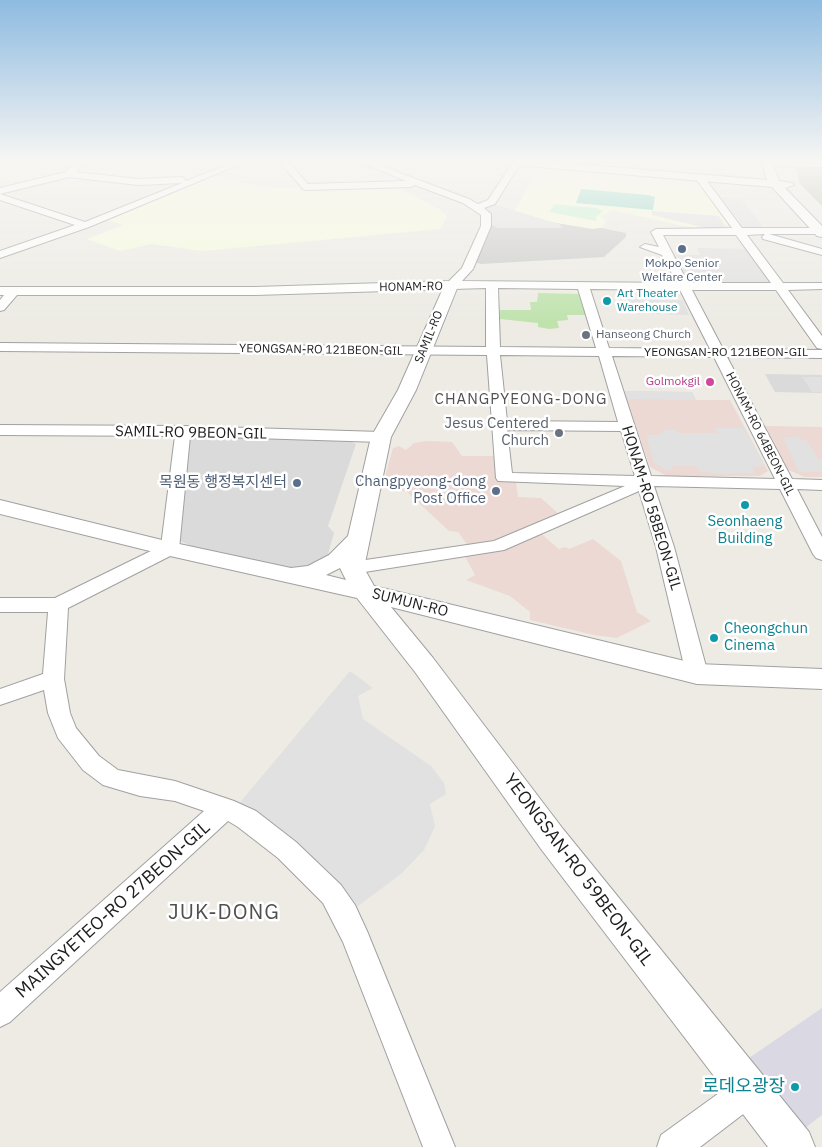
<!DOCTYPE html>
<html>
<head>
<meta charset="utf-8">
<style>
	body { margin:0 }
	canvas { display:block; background:#edebe4 }
</style>
</head>
<body>
<canvas width="822" height="1147"></canvas>
<script>
const ctx = document.querySelector('canvas').getContext('2d');
ctx.lineJoin = 'round';
function paint(path, color) {
  ctx.fillStyle = color;
  ctx.fill(path, 'evenodd');
}
function toPath(rows) {
  const path = new Path2D();
  for (const r of rows) {
    path.moveTo(r[0], r[1]);
    for (let i = 2; i < r.length; i += 2) path.lineTo(r[i], r[i + 1]);
  }
  return path;
}
function strokePath(path, color, width, dash) {
  ctx.strokeStyle = color;
  ctx.lineWidth = width;
  ctx.lineCap = dash ? 'butt' : 'round';
  ctx.setLineDash(dash || []);
  ctx.stroke(path);
}
function write(font, color, halo, rows, align = 'center') {
  ctx.font = font + ' "IBM Plex Sans","Noto Sans KR",sans-serif';
  ctx.lineWidth = 5;
  ctx.setLineDash([]);
  ctx.textBaseline = 'middle';
  ctx.strokeStyle = halo;
  ctx.fillStyle = color;
  for (const [text, x, y, turn = 0] of rows) {
    ctx.save();
    ctx.translate(x, y);
    ctx.rotate((+turn || 0) * Math.PI / 180);
    ctx.textAlign = isNaN(turn) ? turn : align;
    if (halo) ctx.strokeText(text, 0, 0);
    ctx.fillText(text, 0, 0);
    ctx.restore();
  }
}
const residential = toPath([
	[765,374,822,375,822,393,775,392],
	[190,433,346,439,356,444,328,526,334,533,326,561,296,570,193,547,176,539]
]);
const commercial = toPath([
	[624,391,692,392,696,400,730,400,768,471,760,476,667,476,650,467],
	[764,426,822,427,822,477,805,477,786,469],
	[427,441,452,442,462,456,496,456,516,482,518,497,541,498,560,515,531,525,559,549,565,547,569,549,593,539,621,561,637,612,651,621,617,638,594,635,530,620,530,612,510,596,466,580,475,575,461,549,469,547,458,532,449,531,406,491,382,488,393,448,399,446,406,450,414,443]
]);
const education = toPath([
	[539,169,698,182,728,225,718,229,697,229,613,210,601,216,606,222,601,228,592,229,550,222,514,211],
	[210,177,232,178,227,180,277,188,393,185,439,209,447,216,440,229,203,251,151,244,120,251,87,239,123,225,104,219]
]);
const religious = toPath([
	[495,205,550,222,592,229,601,228,626,233,626,237,604,257,481,264,475,262,491,216,485,208]
]);
const construction = toPath([
	[795,166,822,166,822,206,800,184]
]);
const grass = toPath([
	[538,293,580,294,588,315,567,315,568,320,557,321,559,328,549,329,538,327,538,323,500,319,500,310,531,310,530,302,537,302]
]);
const park = toPath([
	[554,204,596,208,603,211,596,217,596,221,550,212]
]);
const pitch = toPath([
	[581,189,648,195,655,197,653,210,576,203]
]);
const parking = toPath([
	[722,198,741,199,765,229,745,229],
	[495,205,559,224,563,228,498,228,490,224,491,216,485,208],
	[652,211,719,216,727,229,706,228,652,215],
	[697,248,747,249,770,283,688,281,676,255,700,255],
	[628,299,683,300,689,315,618,313,617,309,631,309],
	[802,377,822,377,822,392,812,392],
	[624,391,692,392,696,400,626,399],
	[715,428,744,428,765,466,752,467,755,473,718,474,699,471,696,466,672,466,673,470,667,470,654,463,646,435,659,435,664,430,676,430,678,433,717,433],
	[783,437,795,437,807,441,818,459,822,459,822,472,799,472],
	[350,671,373,688,358,696,363,719,431,766,444,783,446,794,430,804,435,826,424,850,401,874,353,910,324,867,292,842,237,806]
]);
const plaza = toPath([
	[822,1008,822,1115,801,1131,746,1060]
]);
const minor = toPath([
	[76,162,84,162,76,172,138,179,182,177,186,181,234,162,245,162,89,227,0,258,0,251,75,225,0,200,0,194,85,222,182,183,138,185,69,177,0,194,0,188,66,172,76,162],
	[280,162,288,162,308,184,406,181,360,162,371,162,469,199,478,204,488,200,513,162,521,162,495,204,484,208,491,214,491,226,473,269,462,281,677,283,662,255,640,247,645,244,659,247,651,232,656,229,732,228,696,179,701,176,704,177,742,228,822,228,820,234,769,234,822,249,822,255,763,239,762,237,765,234,747,235,783,283,822,283,822,289,788,290,822,336,822,349,817,348,776,290,692,290,723,349,822,350,822,358,727,357,792,479,822,480,822,490,797,489,822,537,822,560,816,558,813,554,780,489,654,486,674,547,708,674,705,680,697,682,689,680,686,674,656,547,639,491,504,550,352,574,345,572,343,568,345,564,352,562,494,541,625,486,498,481,496,478,487,355,0,351,0,343,486,347,486,288,255,295,17,295,4,310,0,311,0,300,4,295,0,295,0,287,255,287,449,281,462,268,481,226,481,215,463,203,415,185,411,187,306,190,303,189,280,162],
	[663,235,736,235,771,283,688,283,663,235],
	[498,288,578,289,596,348,500,347,498,288],
	[590,289,680,290,710,349,609,348,590,289],
	[500,355,599,356,618,422,507,421,500,355],
	[612,356,714,357,775,479,651,476,612,356],
	[507,430,621,431,635,476,512,473,507,430],
	[777,162,822,162,822,167,780,166,777,165,777,162],
	[0,425,183,426,381,432,389,437,381,442,190,436,179,549,176,553,68,608,64,679,70,713,76,728,99,756,118,770,175,781,234,801,256,811,296,842,341,885,355,905,367,931,455,1147,423,1147,343,942,323,903,278,858,238,827,228,821,10,1022,0,1027,0,992,204,811,175,801,140,796,103,785,83,770,58,738,48,713,44,690,0,705,0,689,43,674,48,612,0,612,0,598,55,598,161,546,175,436,0,435,0,425],
	[748,1075,759,1080,764,1091,759,1102,700,1147,657,1147,661,1135,737,1080,748,1075]
]);
const tertiary = toPath([
	[511,162,552,162,767,180,762,162,772,162,779,181,792,183,794,185,785,188,822,226,822,237,817,236,772,187,516,165,511,162],
	[451,282,458,286,416,390,391,437,364,568,374,586,697,664,822,669,822,689,697,684,391,607,433,658,563,829,809,1132,815,1147,768,1147,541,849,415,672,357,598,170,556,0,514,0,500,170,542,291,568,308,566,329,555,348,536,371,437,398,390,444,286,451,282],
	[340,568,346,580,326,575,340,568]
]);
const markers = [
	[682,249,5,"#5c6f8a"],
	[607,301,5,"#0f9aa8"],
	[586,335,5,"#6b7280"],
	[710,382,5,"#d1479c"],
	[559,433,5,"#6b7280"],
	[297,483,5,"#5c6f8a"],
	[496,491,5,"#5c6f8a"],
	[745,505,5,"#0f9aa8"],
	[714,638,5,"#0f9aa8"],
	[795,1087,5,"#0f9aa8"]
];
const farServicenames = [
	["Mokpo Senior",682,264],
	["Welfare Center",682,278]
];
const farStreetnames = [
	["HONAM-RO",411,287,-1],
	["SAMIL-RO",429,337,-68],
	["YEONGSAN-RO 121BEON-GIL",321,350,1],
	["YEONGSAN-RO 121BEON-GIL",726,353],
	["HONAM-RO 64BEON-GIL",760,434,63]
];
const farCulturenames = [
	["Art Theater",617,294],
	["Warehouse",617,308]
];
const farWorshipnames = [
	["Hanseong Church",596,335]
];
const farHotelnames = [
	["Golmokgil",700,382]
];
const farQuarternames = [
	["CHANGPYEONG-DONG",521,400]
];
const worshipNames = [
	["Jesus Centered",549,424],
	["Church",549,441]
];
const streetNames = [
	["SAMIL-RO 9BEON-GIL",191,433,1],
	["HONAM-RO 58BEON-GIL",651,508,73],
	["SUMUN-RO",410,603,14]
];
const serviceNames = [
	["Changpyeong-dong",486,482],
	["Post Office",486,499],
	["목원동 행정복지센터",287,483]
];
const cultureNames = [
	["Seonhaeng",745,522],
	["Building",745,539],
	["Cheongchun",724,629,"left"],
	["Cinema",724,646,"left"]
];
const nearStreetnames = [
	["YEONGSAN-RO 59BEON-GIL",578,870,53],
	["MAINGYETEO-RO 27BEON-GIL",113,910,-42]
];
const nearCulturenames = [
	["로데오광장",785,1087]
];
const nearQuarternames = [
	["JUK-DONG",224,913]
];
paint(residential, '#dbdada');
paint(commercial, '#ecd9d4');
paint(education, '#f7fcde');
paint(religious, '#cbcbcb');
paint(construction, '#bec1b0');
paint(grass, '#c0e3ae');
paint(park, '#c4f4cf');
paint(pitch, '#89d5c3');
paint(parking, '#e1e1e1');
paint(plaza, '#dad8e3');
strokePath(minor, '#a1a1a1', 2);
strokePath(tertiary, '#a1a1a1', 2);
paint(minor, '#fff');
paint(tertiary, '#fff');
const sky = ctx.createLinearGradient(0, 0, 0, 322);
sky.addColorStop(0, '#8ebbe1');
sky.addColorStop(0.5, '#f7f6f3');
sky.addColorStop(1, '#f7f6f300');
ctx.fillStyle = sky;
ctx.fillRect(0, 0, 822, 322);
for (const [x, y, r, color] of markers) {
  const dot = new Path2D();
  dot.arc(x, y, r, 0, 2 * Math.PI);
  ctx.fillStyle = color;
  ctx.fill(dot);
  strokePath(dot, '#fff', 2);
}
write('12px', '#4e5e75', '#fff', farServicenames);
write('12px', '#1d1d1d', '#fff', farStreetnames);
write('12px', '#0d838f', '#fff', farCulturenames, 'left');
write('12px', '#5b616d', '#fff', farWorshipnames, 'left');
write('12px', '#b23c85', '#fff', farHotelnames, 'right');
ctx.letterSpacing = '1px';
write('15px', '#505050', '#fff', farQuarternames);
ctx.letterSpacing = '0px';
write('15px', '#5b616d', '#fff', worshipNames, 'right');
write('15px', '#1d1d1d', '#fff', streetNames);
write('15px', '#4e5e75', '#fff', serviceNames, 'right');
write('15px', '#0d838f', '#fff', cultureNames);
write('18px', '#1d1d1d', '#fff', nearStreetnames);
write('18px', '#0d838f', '#fff', nearCulturenames, 'right');
ctx.letterSpacing = '1px';
write('21px', '#505050', '#fff', nearQuarternames);
ctx.letterSpacing = '0px';
</script>
</body>
</html>
